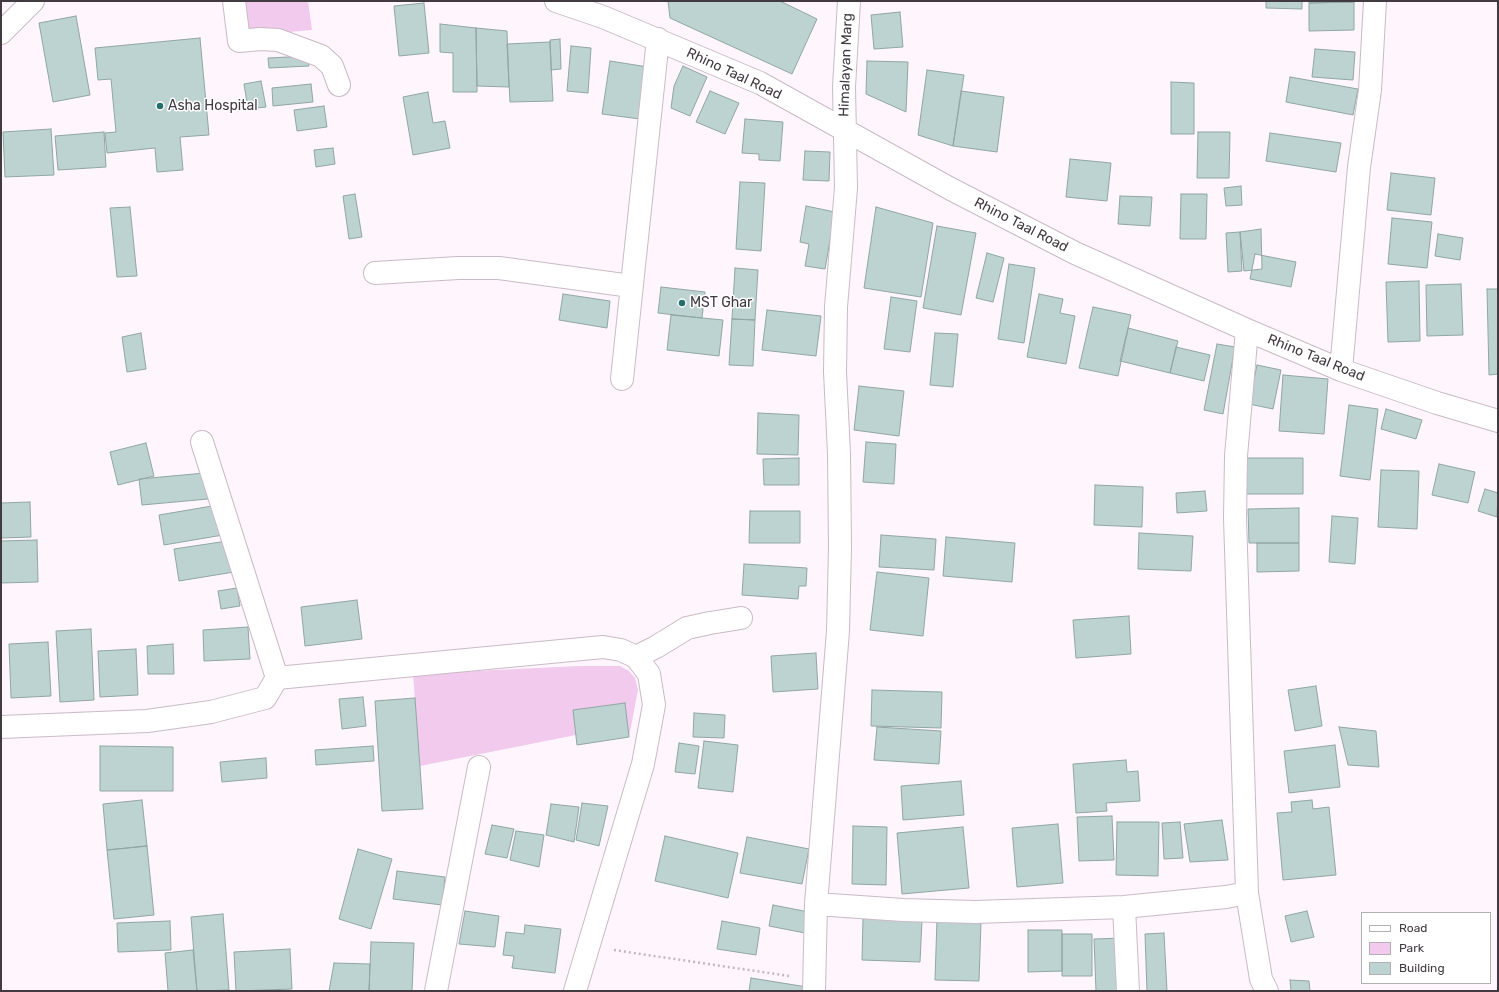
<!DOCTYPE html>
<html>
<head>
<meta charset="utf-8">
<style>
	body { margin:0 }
	#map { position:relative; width:1499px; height:992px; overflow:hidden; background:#fef5fd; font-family:Rubik,sans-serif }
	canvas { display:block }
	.frame { position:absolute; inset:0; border:2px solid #413a40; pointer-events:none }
	.legend { position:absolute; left:1361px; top:912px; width:130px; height:72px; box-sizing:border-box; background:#fff; border:1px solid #b3b0b3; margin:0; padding:5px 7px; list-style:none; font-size:12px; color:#413a40 }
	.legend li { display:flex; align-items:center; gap:8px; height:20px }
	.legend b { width:20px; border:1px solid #b3b0b3 }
</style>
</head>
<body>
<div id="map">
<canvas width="1499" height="992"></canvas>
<div class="frame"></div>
<ul class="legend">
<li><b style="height:5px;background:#fff"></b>Road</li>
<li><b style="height:11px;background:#f2caed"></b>Park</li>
<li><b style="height:11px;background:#bcd3d1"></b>Building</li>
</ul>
</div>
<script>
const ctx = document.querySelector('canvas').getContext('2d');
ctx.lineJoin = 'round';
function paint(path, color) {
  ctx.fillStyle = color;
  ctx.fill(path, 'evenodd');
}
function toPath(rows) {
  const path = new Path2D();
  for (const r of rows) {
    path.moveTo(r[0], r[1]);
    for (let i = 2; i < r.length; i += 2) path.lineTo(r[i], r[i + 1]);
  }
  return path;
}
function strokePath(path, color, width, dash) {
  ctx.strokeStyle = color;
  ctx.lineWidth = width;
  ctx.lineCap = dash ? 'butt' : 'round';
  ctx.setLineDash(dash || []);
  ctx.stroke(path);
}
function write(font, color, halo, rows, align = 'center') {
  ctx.font = font + ' Rubik,sans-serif';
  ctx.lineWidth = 3;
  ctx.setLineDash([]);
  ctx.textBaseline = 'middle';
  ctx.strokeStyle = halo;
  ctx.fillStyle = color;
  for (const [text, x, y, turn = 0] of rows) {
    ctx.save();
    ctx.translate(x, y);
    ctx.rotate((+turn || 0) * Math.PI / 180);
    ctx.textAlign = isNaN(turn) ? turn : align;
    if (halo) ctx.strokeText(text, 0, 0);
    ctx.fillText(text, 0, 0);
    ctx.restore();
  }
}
const green = toPath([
	[242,1,308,1,312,30,254,35,245,28],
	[579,666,620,666,629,671,635,678,638,690,629,737,625,703,573,710,576,735,420,766,413,674]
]);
const building = toPath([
	[668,1,780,1,817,19,792,74,670,18,668,1],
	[1266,1,1302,1,1302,9,1266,8,1266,1],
	[1309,1,1354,1,1354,2,1309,3,1309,1],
	[1354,2,1354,30,1309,31,1309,3,1354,2],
	[424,3,429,53,399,56,394,6,424,3],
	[900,12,903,47,874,49,871,15,900,12],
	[76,16,90,95,53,102,39,23,76,16],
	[440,24,476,28,477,92,453,92,453,53,440,52,440,24],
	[476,28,507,31,509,87,477,86,476,28],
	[200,38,209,135,180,137,183,170,157,172,155,148,107,153,105,133,116,132,111,79,98,80,95,48,200,38],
	[560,39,561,69,551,70,550,40,560,39],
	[550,42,553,101,510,102,507,44,550,42],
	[571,46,591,48,588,93,567,91,571,46],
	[1315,49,1355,52,1353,80,1312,77,1315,49],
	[308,56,309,66,269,68,268,58,308,56],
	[610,61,648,67,640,119,602,114,610,61],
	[867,61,908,62,906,112,866,94,867,61],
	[683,66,707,77,690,116,671,108,674,86,683,66],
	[927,70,964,75,953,146,918,135,927,70],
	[1290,77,1358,89,1353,115,1286,102,1290,77],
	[261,81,266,107,248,109,244,84,261,81],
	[1171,82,1194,83,1194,134,1171,134,1171,82],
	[311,84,313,102,273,106,272,88,311,84],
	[710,91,739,103,725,134,696,122,710,91],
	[961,91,1004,97,997,152,953,146,961,91],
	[428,92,433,123,445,121,450,148,413,155,403,97,428,92],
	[324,106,327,127,297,131,294,110,324,106],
	[745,119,783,122,780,161,759,160,759,154,742,153,745,119],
	[51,129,54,175,5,177,3,132,51,129],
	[104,132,106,167,58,170,55,136,104,132],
	[1198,132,1230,132,1229,178,1197,178,1198,132],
	[1270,133,1341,143,1336,172,1266,161,1270,133],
	[333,148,335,164,316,167,314,150,333,148],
	[805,151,830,152,829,181,803,180,805,151],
	[1070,159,1111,163,1107,201,1066,197,1070,159],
	[1391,173,1435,178,1431,215,1387,210,1391,173],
	[740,182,765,183,761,251,736,249,740,182],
	[1241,186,1242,205,1226,206,1224,188,1241,186],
	[355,194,362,237,349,239,343,196,355,194],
	[1181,194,1207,194,1206,239,1180,239,1181,194],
	[1120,196,1152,197,1150,226,1118,224,1120,196],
	[806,206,835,212,825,269,805,266,809,244,800,242,806,206],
	[130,207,137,276,117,277,110,208,130,207],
	[876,207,933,223,921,297,864,288,876,207],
	[1392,218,1432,222,1427,268,1388,264,1392,218],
	[937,226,976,233,961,315,923,308,937,226],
	[1261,229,1262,269,1244,271,1240,232,1261,229],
	[1240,232,1242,271,1228,272,1226,233,1240,232],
	[1438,234,1463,238,1460,260,1435,256,1438,234],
	[987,253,1004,258,993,302,976,298,987,253],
	[1255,254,1296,262,1291,287,1250,279,1255,254],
	[1009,264,1035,268,1024,343,998,339,1009,264],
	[735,268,758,270,755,320,732,319,735,268],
	[1419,281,1420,341,1388,342,1386,282,1419,281],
	[1461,284,1463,335,1427,336,1426,285,1461,284],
	[661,287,705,292,702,318,658,313,661,287],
	[1487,289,1498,289,1498,374,1489,375,1487,289],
	[563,294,610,301,607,328,559,320,563,294],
	[1039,294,1063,299,1060,313,1075,316,1066,364,1027,357,1039,294],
	[891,297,917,301,910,352,884,349,891,297],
	[1093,307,1131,315,1118,376,1079,368,1093,307],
	[767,310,821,316,816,356,762,350,767,310],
	[671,315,723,320,719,356,667,350,671,315],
	[732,319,755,320,753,366,729,365,732,319],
	[1128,328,1178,341,1170,373,1120,361,1128,328],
	[141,333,146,369,127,372,122,337,141,333],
	[935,333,958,334,953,387,930,385,935,333],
	[1217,344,1235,347,1223,414,1204,410,1217,344],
	[1176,347,1210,355,1204,381,1170,373,1176,347],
	[1257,365,1281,370,1273,409,1249,404,1257,365],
	[1283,375,1328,379,1324,434,1279,431,1283,375],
	[859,386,904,391,899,436,854,430,859,386],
	[1349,405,1378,409,1370,480,1340,476,1349,405],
	[1386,409,1422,420,1416,439,1381,429,1386,409],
	[758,413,799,415,798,455,757,454,758,413],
	[866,442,896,444,894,484,863,482,866,442],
	[146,443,154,476,118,485,110,452,146,443],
	[799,458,799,485,764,485,763,459,799,458],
	[1245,458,1303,458,1303,494,1245,494,1245,458],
	[1439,464,1475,472,1468,503,1432,495,1439,464],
	[1381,470,1419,471,1417,529,1378,527,1381,470],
	[205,473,208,499,142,505,139,479,205,473],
	[1095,485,1143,487,1142,527,1094,525,1095,485],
	[1485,489,1498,493,1497,517,1478,511,1485,489],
	[1205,491,1207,511,1177,513,1176,493,1205,491],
	[30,502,31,537,1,538,1,503,30,502],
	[218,505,223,535,164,545,159,515,218,505],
	[1299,508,1299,543,1249,543,1248,509,1299,508],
	[750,511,800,511,800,543,749,543,750,511],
	[1332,516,1358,518,1355,564,1329,562,1332,516],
	[1139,533,1193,536,1191,571,1138,569,1139,533],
	[881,535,936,539,934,570,879,567,881,535],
	[946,537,1015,543,1012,582,943,576,946,537],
	[37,540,38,582,1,583,1,541,37,540],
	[234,540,240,571,179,581,174,549,234,540],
	[1257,543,1299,543,1299,571,1257,572,1257,543],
	[744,564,807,568,806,586,799,586,798,599,742,595,744,564],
	[877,572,929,578,923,636,870,630,877,572],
	[237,588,240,606,221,609,218,591,237,588],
	[357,600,362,639,305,646,301,607,357,600],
	[1129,616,1131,654,1076,658,1073,620,1129,616],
	[248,627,250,659,204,661,203,630,248,627],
	[91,629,94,700,60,702,56,631,91,629],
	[48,642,51,696,11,698,9,644,48,642],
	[173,644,174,674,148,674,147,646,173,644],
	[136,649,138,695,100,697,98,651,136,649],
	[816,653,818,689,773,692,771,656,816,653],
	[1316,686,1322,726,1295,731,1288,690,1316,686],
	[872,690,942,692,941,728,871,726,872,690],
	[363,697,366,726,342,729,339,699,363,697],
	[415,698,423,809,382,811,375,701,415,698],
	[625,703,629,737,577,745,573,710,625,703],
	[694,713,725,715,724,738,693,737,694,713],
	[877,727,941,731,939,764,874,760,877,727],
	[1339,727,1376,731,1379,767,1348,765,1339,727],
	[704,741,738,745,733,792,698,788,704,741],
	[679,743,699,746,695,774,675,772,679,743],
	[1335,745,1340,787,1289,793,1284,751,1335,745],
	[100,746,173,747,173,791,100,791,100,746],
	[373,746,374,761,316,765,315,750,373,746],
	[266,758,267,778,222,782,220,762,266,758],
	[1126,760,1127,772,1138,771,1140,801,1106,803,1107,811,1076,813,1073,764,1126,760],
	[961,781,964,815,903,820,901,786,961,781],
	[142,800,147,846,107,850,103,804,142,800],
	[1312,800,1313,809,1329,807,1336,875,1283,880,1277,813,1292,812,1291,802,1312,800],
	[582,803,608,806,599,846,576,840,582,803],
	[551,804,579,807,574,842,546,835,551,804],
	[1112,816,1114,860,1079,861,1077,817,1112,816],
	[1222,820,1228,860,1190,862,1184,824,1222,820],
	[1117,822,1159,822,1158,876,1116,875,1117,822],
	[1180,822,1183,858,1164,859,1162,823,1180,822],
	[1058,824,1063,883,1017,887,1012,828,1058,824],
	[492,825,514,829,507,858,485,854,492,825],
	[853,826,887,827,886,885,852,884,853,826],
	[963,827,969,888,902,894,897,833,963,827],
	[516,831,544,835,539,867,510,860,516,831],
	[665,836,738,853,728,898,655,881,665,836],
	[747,837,809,849,802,884,740,873,747,837],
	[147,846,154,915,114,919,107,850,147,846],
	[358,849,392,859,371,929,339,919,358,849],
	[397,871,445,877,442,905,393,899,397,871],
	[773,905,809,912,805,933,769,926,773,905],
	[465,911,499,916,495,947,459,944,465,911],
	[1307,911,1314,937,1291,942,1285,916,1307,911],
	[223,914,229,990,197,991,191,917,223,914],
	[863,918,922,920,920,962,862,960,863,918],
	[937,920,981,922,979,981,935,980,937,920],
	[170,921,171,950,118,952,117,923,170,921],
	[722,921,760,928,756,955,717,949,722,921],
	[525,925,561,929,555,973,512,968,514,956,503,955,506,932,524,934,525,925],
	[1028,930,1062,930,1062,971,1028,972,1028,930],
	[1164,933,1167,991,1147,991,1145,934,1164,933],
	[1062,934,1092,934,1092,976,1062,976,1062,934],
	[1122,938,1123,991,1096,991,1094,939,1122,938],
	[371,942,414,943,412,991,369,991,371,942],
	[290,949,292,989,236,991,234,952,290,949],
	[193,950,197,991,168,991,165,953,193,950],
	[334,963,370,964,369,991,329,991,334,963],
	[751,978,807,987,806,991,749,991,751,978],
	[1290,980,1309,981,1310,991,1291,991,1290,980]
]);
const path = toPath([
	[614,950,789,976]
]);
const minor = toPath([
	[234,1,239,41,260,39,278,40,321,56,332,66,339,85],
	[556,1,603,17,760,83,949,188,1075,253,1247,330,1341,370,1437,403,1498,421],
	[1,33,33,1],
	[375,273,458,268,499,268,631,286],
	[1341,370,1359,167,1370,90,1375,1],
	[622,379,658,39],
	[202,442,277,678],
	[636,657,656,647,687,628,710,623,741,618],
	[1,727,147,721,211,712,265,698,277,678,603,647,621,650,636,657,649,674,654,705,643,764,575,991],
	[1247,893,1261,979,1267,991],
	[816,904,903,910,975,912,1124,907,1226,897,1247,893,1235,518,1236,456,1247,330],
	[1124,907,1128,991],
	[436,991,479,767],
	[814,991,816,904,838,631,840,547,839,454,835,372,836,307,846,188,844,87,849,1]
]);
const markers = [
	[160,106,4,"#246f6b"],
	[682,303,4,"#246f6b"]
];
const streetNames = [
	["Himalayan Marg",846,65,-88],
	["Rhino Taal Road",734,74,25],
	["Rhino Taal Road",1021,225,27],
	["Rhino Taal Road",1316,358,22]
];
const poiNames = [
	["Asha Hospital",168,106],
	["MST Ghar",690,303]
];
paint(green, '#f2caed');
paint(building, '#bcd3d1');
strokePath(building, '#90a6a4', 1);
strokePath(minor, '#cabac7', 24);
strokePath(path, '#c1b9c0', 2.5, [2, 3]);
strokePath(minor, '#fff', 22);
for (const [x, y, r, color] of markers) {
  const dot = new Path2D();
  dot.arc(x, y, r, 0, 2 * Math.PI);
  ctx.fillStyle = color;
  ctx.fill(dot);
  strokePath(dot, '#fff', 1.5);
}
write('14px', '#413a40', '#fff', streetNames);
write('14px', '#413a40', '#fff', poiNames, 'left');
</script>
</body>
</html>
